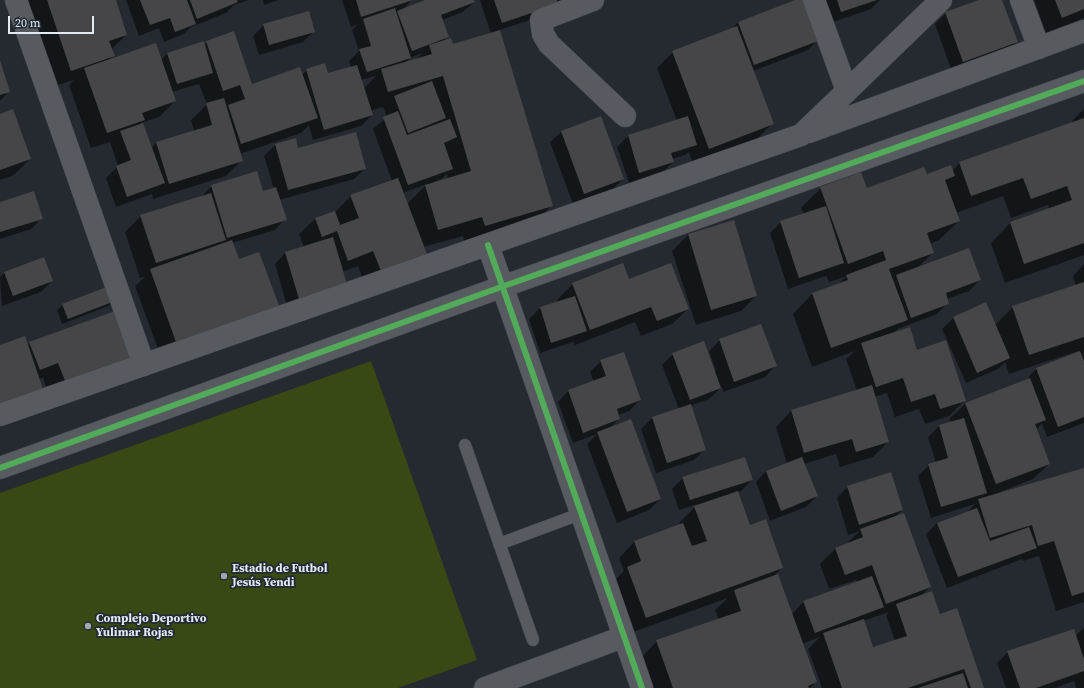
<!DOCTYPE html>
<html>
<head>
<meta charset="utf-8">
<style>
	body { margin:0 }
	#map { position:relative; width:1084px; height:688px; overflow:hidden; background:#252a30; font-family:"Source Serif 4",serif }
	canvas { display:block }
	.scale { position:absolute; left:8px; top:16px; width:86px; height:18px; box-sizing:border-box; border:2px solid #e4eaf1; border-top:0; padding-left:5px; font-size:12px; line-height:14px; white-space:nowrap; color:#e4eaf1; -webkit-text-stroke:3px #212a34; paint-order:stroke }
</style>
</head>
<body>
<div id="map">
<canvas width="1084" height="688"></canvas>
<div class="scale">20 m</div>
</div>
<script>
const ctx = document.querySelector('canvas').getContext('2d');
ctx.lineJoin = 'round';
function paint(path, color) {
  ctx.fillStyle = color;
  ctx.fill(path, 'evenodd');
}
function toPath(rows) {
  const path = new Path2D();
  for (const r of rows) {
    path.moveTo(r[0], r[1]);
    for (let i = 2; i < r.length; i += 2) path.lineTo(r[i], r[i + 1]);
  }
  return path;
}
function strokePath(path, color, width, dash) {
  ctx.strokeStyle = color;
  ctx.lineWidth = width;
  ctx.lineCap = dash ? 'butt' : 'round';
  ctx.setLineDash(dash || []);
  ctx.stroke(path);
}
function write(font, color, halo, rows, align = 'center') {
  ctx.font = font + ' "Source Serif 4",serif';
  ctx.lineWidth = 3.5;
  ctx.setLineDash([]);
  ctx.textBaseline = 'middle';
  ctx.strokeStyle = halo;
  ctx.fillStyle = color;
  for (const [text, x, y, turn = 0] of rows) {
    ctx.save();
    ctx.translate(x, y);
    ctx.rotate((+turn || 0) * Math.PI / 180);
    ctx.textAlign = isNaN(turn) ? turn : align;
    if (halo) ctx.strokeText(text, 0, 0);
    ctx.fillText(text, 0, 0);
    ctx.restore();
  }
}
const green = toPath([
	[371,361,477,660,398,688,0,688,0,493]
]);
const shadow = toPath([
	[26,0,115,0,126,35,111,50,113,56,109,60,161,60,167,54,204,44,233,32,251,85,302,75,307,70,328,74,351,68,349,61,359,51,352,30,358,24,351,27,342,0,412,0,402,10,427,0,473,0,474,2,463,12,442,20,448,36,442,42,452,45,491,34,480,0,571,0,546,15,499,30,552,205,533,225,465,245,463,236,423,247,426,254,410,270,365,286,358,266,342,272,288,309,275,264,285,253,304,247,299,234,315,219,334,213,351,196,392,181,373,129,387,117,383,107,370,111,372,115,361,126,313,140,309,125,301,133,240,154,242,160,226,176,153,199,152,194,116,207,106,178,118,166,110,142,91,148,69,85,74,80,55,86],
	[423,53,415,60,404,64,410,58],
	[376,76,364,88,361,80],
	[199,84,207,104,191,120,194,131,156,143,151,149,141,123,159,117,175,101,172,92],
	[447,174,448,179,435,184,434,182,441,179],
	[427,184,407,204,403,193],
	[126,0,249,0,234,5,226,13,191,27,184,34,164,42,159,28,139,36],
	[263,0,279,0,264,5],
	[798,0,819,39,808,50,753,71,773,123,757,139,693,164,689,152,685,155,672,159,673,162,662,173,629,183,617,147,628,136,677,121,657,68,673,52,731,30,738,22],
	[823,0,880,0,871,9,830,23],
	[982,0,1001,0,1017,42,1006,52,952,72,935,24,946,13],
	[1034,0,1084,0,1084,18,1046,33],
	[264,25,314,31,303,42,259,55,253,36],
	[0,62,9,91,0,101],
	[1084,109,1084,255,1005,283,991,243,1010,223,1049,209,1048,205,1011,218,1003,196,956,213,959,221,939,240,930,244,933,253,917,268,980,280,969,291,947,299,948,303,937,314,900,328,900,327,893,334,917,351,965,400,949,416,925,424,919,409,895,417,887,393,874,397,888,442,873,457,840,467,836,454,804,464,817,496,806,507,770,521,756,482,766,471,787,464,776,427,791,411,857,391,846,359,855,351,812,367,793,314,812,294,837,285,847,276,829,282,826,276,788,289,770,233,781,222,804,214,801,208,821,188,866,189,952,171,960,163,1073,123,1072,121],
	[0,115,30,159,14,175,0,180],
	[561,132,623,179,612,190,573,204,550,142],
	[295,140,298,149,365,169,354,179,279,200,285,219,275,230,232,243,238,261,258,253,162,360,135,286,145,277,140,278,125,232,141,216,201,197,212,186,263,193,274,189,264,156,275,145],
	[0,203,42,218,31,229,0,239],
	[733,221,756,296,741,311,696,325,672,251,688,235],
	[1084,264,1084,423,1047,437,1042,423,1036,430,1049,464,1033,479,1000,492,1001,493,1084,469,1084,602,1056,611,1039,556,1023,561,1022,559,947,588,926,534,937,523,966,513,975,504,931,518,918,476,929,465,936,463,928,437,939,426,951,423,949,419,965,404,1026,380,1036,369,1079,352,1078,351,1009,374,1005,362,998,369,966,383,942,329,953,318,985,303,995,325,1013,307,1076,286,1073,276],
	[5,272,52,281,41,292,2,306,0,277],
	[628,281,688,309,672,324,641,336,635,322,575,345,573,342,540,353,529,319,540,308,558,302,557,300,573,284],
	[114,301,108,306,62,324,57,310,63,305],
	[720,340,775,366,765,377,723,392,722,387,709,399,690,406,705,449,694,460,656,473,641,429,652,418,679,409,662,365,673,354,716,371,709,351],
	[30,343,116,375,50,398,43,378,38,379,0,346,27,346],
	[601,361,640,400,629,411,618,415,619,419,609,429,660,499,649,510,617,523,587,444,597,434,573,443,558,402,568,391,594,382,590,372],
	[683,478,752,480,741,491,737,492,750,526,782,568,773,577,792,614,803,602,857,582,856,580,829,589,820,564,836,548,846,544,860,531,848,535,837,498,847,487,902,510,895,517,930,587,921,596,939,615,983,688,822,688,808,649,820,637,802,644,816,682,810,688,647,688,638,661,657,641,719,620,715,610,728,598,630,633,612,583,624,571,619,558,634,542,680,526,679,523,698,504,679,510,672,489],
	[889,612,886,615,895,641,873,648,863,621],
	[1084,628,1084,688,1076,688,1074,681,1055,688,1006,688,997,663,1008,652,1075,636]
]);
const building = toPath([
	[47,0,116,0,127,35,109,41,115,56,71,71],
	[140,0,187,0,196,24,175,32,170,18,150,25],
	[190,0,237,0,238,2,197,19],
	[356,0,413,0,361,17],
	[425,0,474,0,475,2,441,15,449,37,412,51,397,11],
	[494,0,557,0,558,4,502,23],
	[795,0,806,0,821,40,754,65,738,22],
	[837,0,877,0,841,12],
	[979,0,1002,0,1018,42,963,62,945,12],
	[1055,0,1084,0,1084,9,1062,18],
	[395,8,411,58,367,72,359,49,371,46,363,19],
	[309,11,315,32,269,45,263,24],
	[737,26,774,124,709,149,672,51],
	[500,30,553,206,485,226,482,217,438,230,425,185,471,171,443,76,388,92,381,69,432,54,429,45,451,38,453,44],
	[234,31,252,84,300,67,318,118,241,144,228,105,245,99,240,85,223,91,206,41],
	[204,41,213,73,177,84,167,53],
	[156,43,176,101,142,113,145,120,107,133,84,68],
	[0,60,10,92,0,95],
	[325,63,328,73,357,65,373,115,324,130,306,69],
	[432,81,446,118,408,133,394,96],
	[224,98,243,161,169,184,156,142,212,125,206,103],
	[13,109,31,159,0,170,0,114],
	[398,111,407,135,450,119,457,137,444,143,453,169,408,185,383,117],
	[601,116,624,179,584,194,561,131],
	[688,116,697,145,671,153,674,162,639,173,628,135],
	[1084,118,1084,243,1024,264,1010,222,1072,200,1067,186,1031,199,1023,178,971,196,959,162],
	[143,123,165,183,127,197,116,166,131,160,120,131],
	[356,132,366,169,288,190,275,144,296,138,298,148],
	[951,165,955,176,945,180,960,221,927,233,934,253,889,269,908,320,831,348,812,293,848,280,846,275,886,260,883,251,848,264,820,187,861,172,867,188,924,167,927,174],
	[257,171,263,191,276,187,287,220,227,238,211,185],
	[398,178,427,254,381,271,373,251,348,261,337,231,322,237,315,218,335,211,340,225,359,218,350,195],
	[34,191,43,219,0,232,0,202],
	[211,193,226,240,156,263,140,215],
	[826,206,844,263,799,278,780,221],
	[734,220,757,296,711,310,688,234],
	[333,237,347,284,299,299,285,252],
	[232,240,239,259,259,252,280,308,177,345,150,269],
	[969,248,981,280,946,293,949,304,911,318,896,275],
	[44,257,53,281,13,296,4,272],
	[623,263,629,279,671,263,689,309,657,321,651,307,590,330,572,283],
	[1084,282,1084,337,1029,355,1012,306],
	[109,286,115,301,68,319,62,304],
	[575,296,587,331,551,343,540,307],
	[986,302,1010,358,977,373,953,317],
	[115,311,133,359,66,383,58,363,40,370,29,342],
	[761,324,777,366,734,382,719,339],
	[910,327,917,350,946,340,966,401,940,409,935,394,911,402,903,378,876,387,861,343],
	[25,336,43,389,0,404,0,345],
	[704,341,721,388,690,400,672,353],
	[1080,351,1084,361,1084,417,1058,427,1036,368],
	[624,352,641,400,617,409,620,419,583,433,568,390,606,376,600,360],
	[1030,378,1046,420,1035,424,1050,464,996,484,965,403],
	[872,385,889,442,856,452,852,439,804,453,791,410],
	[691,404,706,450,667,463,652,417],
	[964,418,987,493,941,507,928,464,948,458,939,425],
	[631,419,661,499,627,512,597,432],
	[745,457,753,480,690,500,682,477],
	[802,457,818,496,781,511,766,471],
	[1084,468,1084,592,1072,596,1054,541,1038,546,1032,525,990,538,978,499],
	[891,472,903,510,859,525,847,486],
	[738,491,750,525,766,519,783,568,646,618,627,567,641,561,634,541,683,523,692,546,707,541,694,506],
	[977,508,990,541,1029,527,1037,548,958,577,937,523],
	[904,513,931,587,886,604,872,565,845,575,835,548,863,537,860,529],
	[778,574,817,682,808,686,809,688,673,688,656,640,741,611,734,590],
	[872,576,884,607,815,633,803,601],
	[932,591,940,614,957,608,984,688,971,688,964,669,908,688,842,688,823,633,864,619,873,647,907,636,896,604],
	[1074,629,1084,659,1084,671,1036,688,1020,688,1007,651],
	[963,673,968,688,918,688]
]);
const service = toPath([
	[465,445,533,640],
	[499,544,580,514]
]);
const minor = toPath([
	[16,0,144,365],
	[593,0,541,20,543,34,549,44,625,116],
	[814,0,847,91,941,0],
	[1021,0,1039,48],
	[809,132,1084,31],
	[488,245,642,688],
	[0,415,801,135,847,91],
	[0,468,504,286,1084,81],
	[485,688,623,637]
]);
const cycleway = toPath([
	[488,245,642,688],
	[0,468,504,286,1084,81]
]);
const markers = [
	[224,576,4,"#a1a7ad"],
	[88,626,4,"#a1a7ad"]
];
const poiNames = [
	["Estadio de Futbol",232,569],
	["Jesús Yendi",232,583],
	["Complejo Deportivo",96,619],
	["Yulimar Rojas",96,633]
];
paint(green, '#384914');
paint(shadow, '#0007');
paint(building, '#464649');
strokePath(service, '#42464b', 13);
strokePath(minor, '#42464b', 23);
strokePath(service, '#575b60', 12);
strokePath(minor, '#575b60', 22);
strokePath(cycleway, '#51ab58', 6);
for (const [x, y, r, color] of markers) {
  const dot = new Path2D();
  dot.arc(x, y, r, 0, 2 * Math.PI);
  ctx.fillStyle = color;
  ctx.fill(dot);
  strokePath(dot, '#212a34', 1.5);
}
write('bold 12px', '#e4eaf1', '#212a34', poiNames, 'left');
</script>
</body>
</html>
